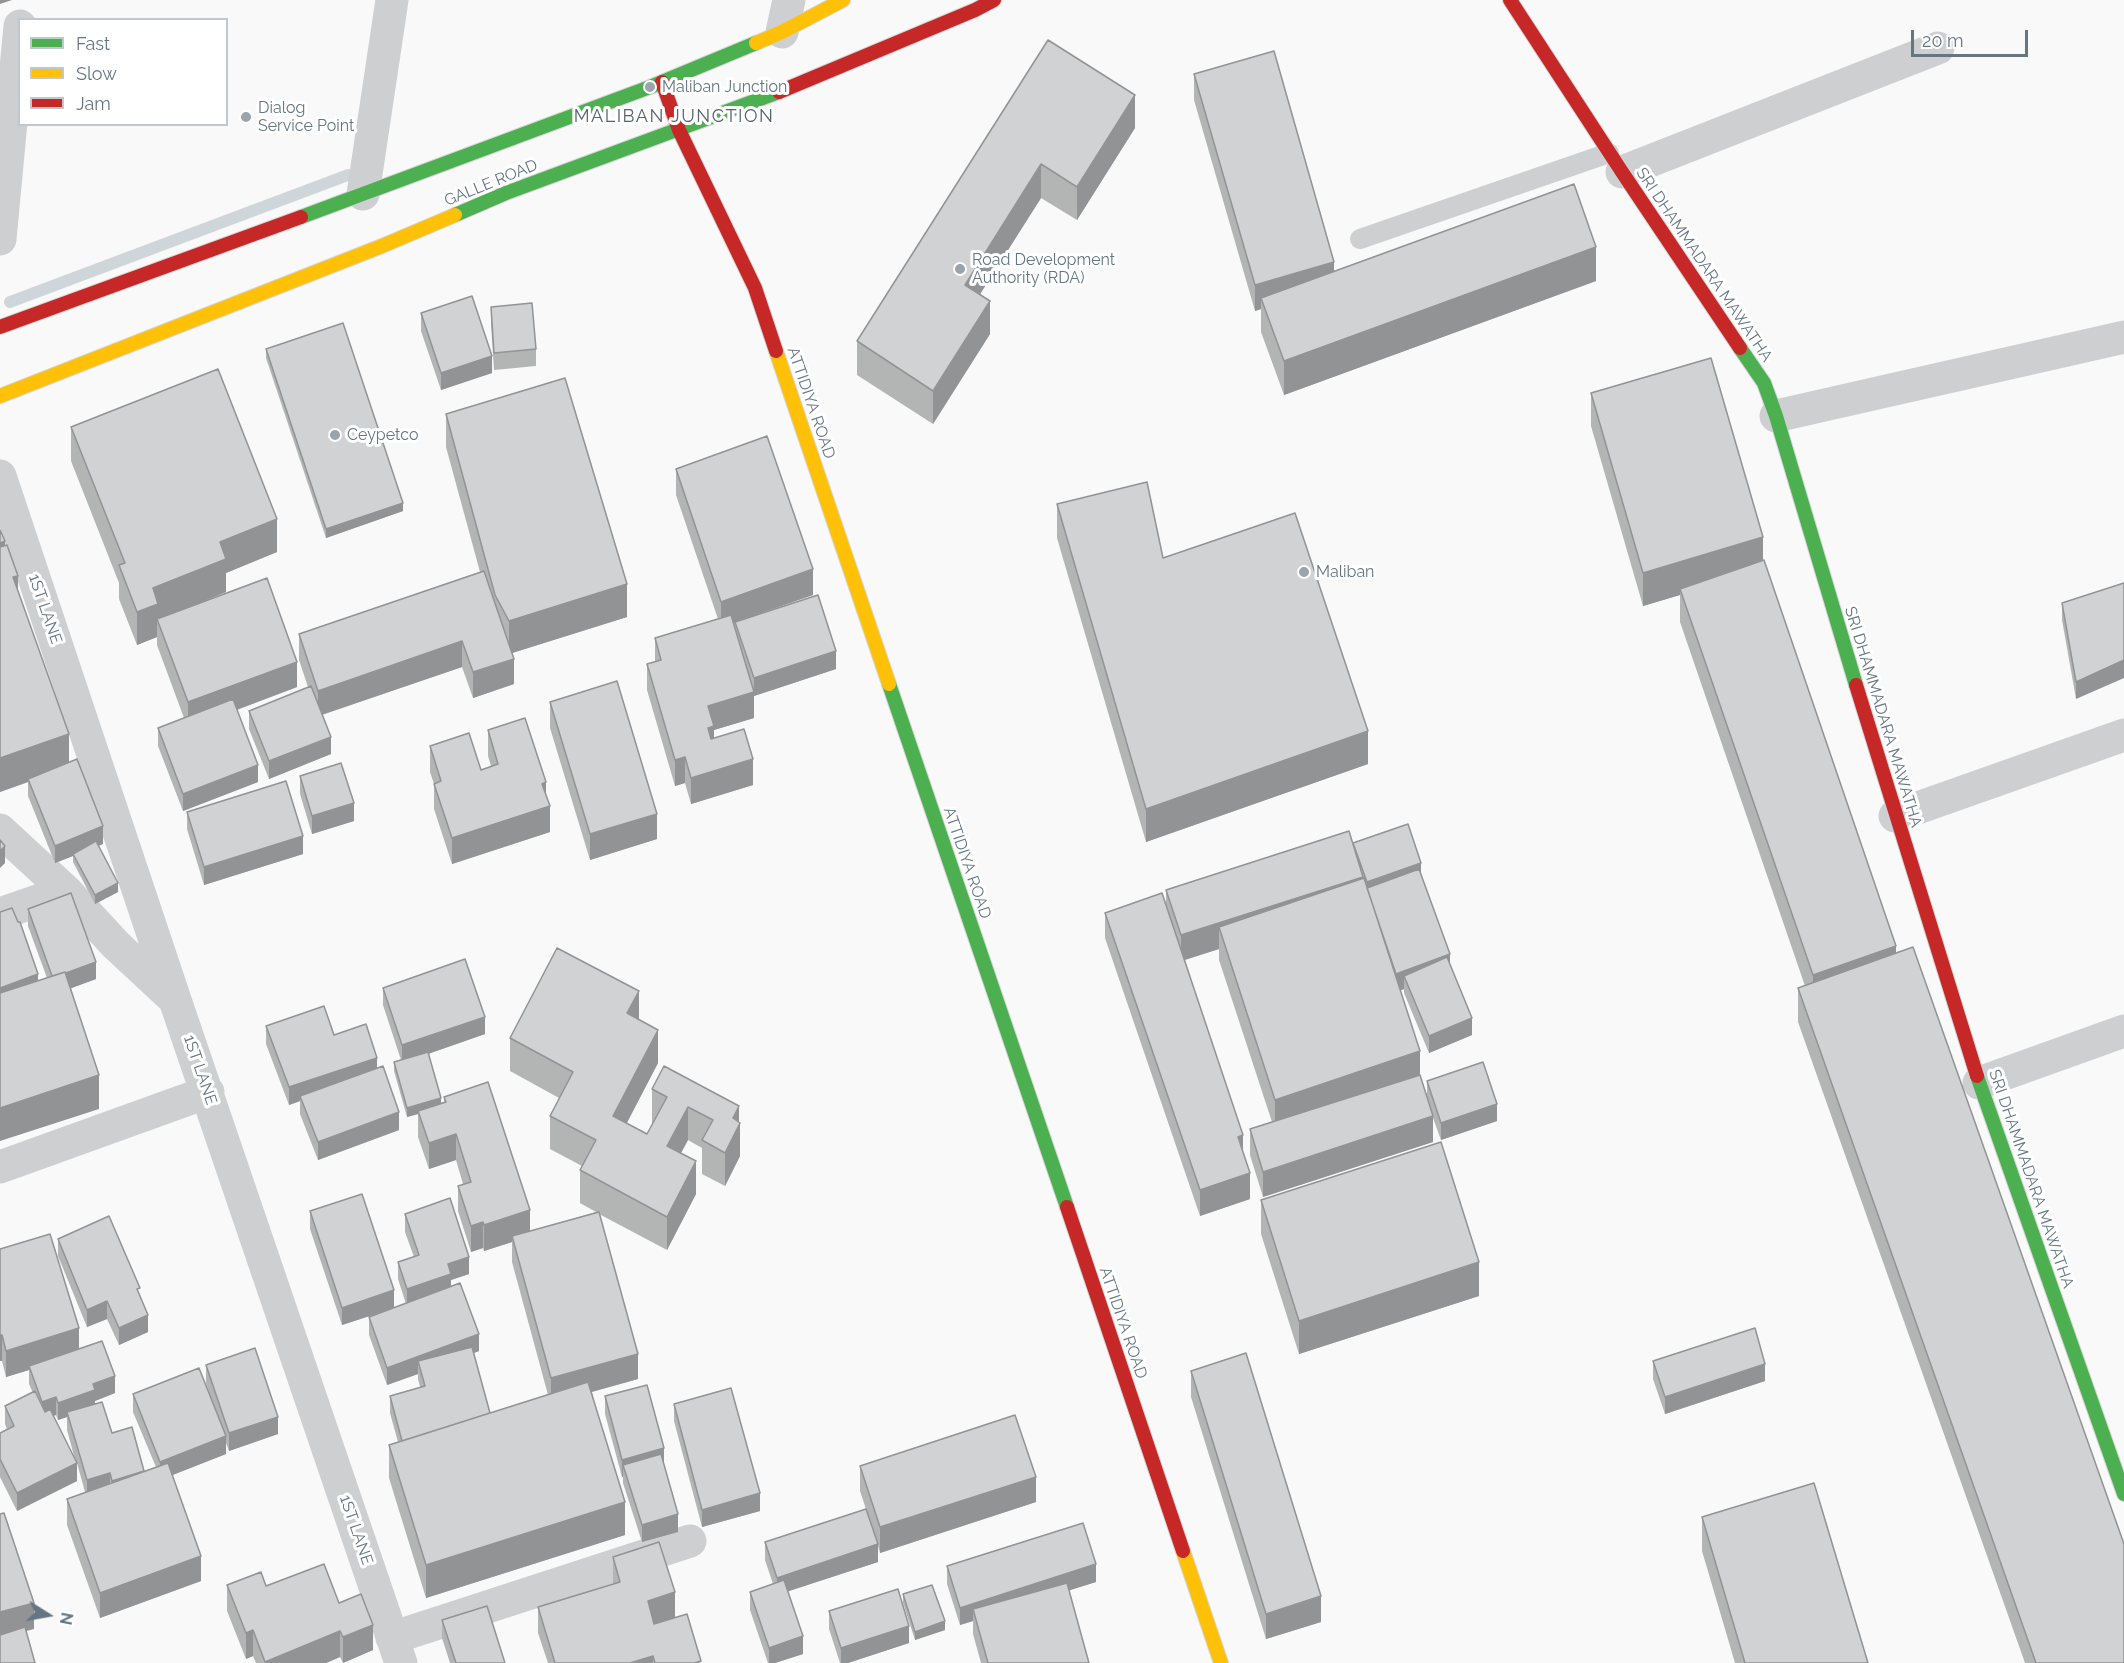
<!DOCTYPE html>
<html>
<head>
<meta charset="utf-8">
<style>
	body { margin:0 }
	#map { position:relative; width:2124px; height:1663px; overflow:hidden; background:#f9f9f9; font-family:Raleway,sans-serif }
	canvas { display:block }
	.legend { position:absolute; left:18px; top:18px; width:210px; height:108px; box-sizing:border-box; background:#fff; border:2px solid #c1c8cd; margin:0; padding:8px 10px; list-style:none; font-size:18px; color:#657683 }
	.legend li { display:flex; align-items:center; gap:12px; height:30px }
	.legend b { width:30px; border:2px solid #c1c8cd }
	.north { position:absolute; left:18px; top:1585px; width:60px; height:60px; -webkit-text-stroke:4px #fff; paint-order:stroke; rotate:101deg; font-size:16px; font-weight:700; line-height:24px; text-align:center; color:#657683 }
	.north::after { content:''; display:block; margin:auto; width:21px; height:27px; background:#657683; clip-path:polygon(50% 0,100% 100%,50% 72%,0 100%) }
	.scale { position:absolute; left:1911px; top:30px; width:117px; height:27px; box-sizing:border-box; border:3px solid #657683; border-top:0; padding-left:8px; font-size:18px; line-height:21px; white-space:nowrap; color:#657683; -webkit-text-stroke:4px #fff; paint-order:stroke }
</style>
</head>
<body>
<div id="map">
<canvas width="2124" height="1663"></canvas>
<ul class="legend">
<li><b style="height:8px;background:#4caf50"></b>Fast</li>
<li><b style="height:8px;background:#ffc107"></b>Slow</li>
<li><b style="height:8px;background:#c62828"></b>Jam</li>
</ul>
<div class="north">N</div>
<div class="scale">20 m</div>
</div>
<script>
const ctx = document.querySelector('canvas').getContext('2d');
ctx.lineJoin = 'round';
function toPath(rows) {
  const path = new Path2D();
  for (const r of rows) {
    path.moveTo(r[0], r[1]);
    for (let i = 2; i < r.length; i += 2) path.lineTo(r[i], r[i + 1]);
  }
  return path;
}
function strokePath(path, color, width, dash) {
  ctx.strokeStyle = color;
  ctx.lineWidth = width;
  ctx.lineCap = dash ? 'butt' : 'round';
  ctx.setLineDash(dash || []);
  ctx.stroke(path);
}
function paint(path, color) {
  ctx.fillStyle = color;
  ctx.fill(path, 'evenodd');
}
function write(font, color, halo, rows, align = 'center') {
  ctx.font = font + ' Raleway,sans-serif';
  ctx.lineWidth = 6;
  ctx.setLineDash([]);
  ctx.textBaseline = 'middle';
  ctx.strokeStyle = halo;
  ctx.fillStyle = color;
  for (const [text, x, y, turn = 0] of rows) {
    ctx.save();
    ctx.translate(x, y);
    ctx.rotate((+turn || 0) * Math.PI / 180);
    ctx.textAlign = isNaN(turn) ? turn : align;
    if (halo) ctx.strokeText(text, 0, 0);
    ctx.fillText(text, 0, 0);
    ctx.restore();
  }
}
const stream = toPath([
	[10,302,348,175]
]);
const lane = toPath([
	[1360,239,1609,153]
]);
const street = toPath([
	[782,32,789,0],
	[1622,172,1938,48],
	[363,194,392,0],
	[0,239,20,26],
	[1776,416,2124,337],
	[0,476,175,1000,401,1663],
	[1895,816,2124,735],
	[0,830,66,891,116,945,173,998],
	[0,914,66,891],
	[1979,1083,2124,1031],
	[0,1167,208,1092],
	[392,1638,690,1541]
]);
const fast = toPath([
	[455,215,506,193,779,92],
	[301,217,650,87,756,43],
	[1740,348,1764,383,1776,416,1856,685],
	[889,684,1067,1207],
	[1977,1076,2124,1494]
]);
const slow = toPath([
	[756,43,782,32,843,0],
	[776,351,889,684],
	[0,396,382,246,455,215],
	[1183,1551,1221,1663]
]);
const jam = toPath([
	[1510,0,1622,172,1740,348],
	[662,82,679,130,755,288,776,351],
	[779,92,975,10,994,0],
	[0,327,301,217],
	[1856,685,1977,1076],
	[1067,1207,1183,1551]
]);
const wall = toPath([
	[1048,40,1135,128,1077,220,1041,198,980,294,990,334,933,424,857,375,857,341],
	[1194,74,1334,271,1596,281,1284,395,1261,332,1261,309,1255,311,1194,100],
	[491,307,536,349,536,366,494,370,491,324],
	[421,313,492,373,441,390,421,331],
	[266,349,403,511,326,538,266,358],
	[1591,393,1763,560,1896,953,2124,1663,2025,1663,1798,1022,1798,988,1805,986,1680,622,1680,595,1643,606,1591,426],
	[446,414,627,617,512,653,514,684,473,698,462,667,322,715,331,754,269,779,249,729,249,711,308,687,299,660,299,634,480,572,446,447],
	[71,427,277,552,226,573,226,592,185,609,297,687,237,710,258,782,183,811,158,746,158,728,184,718,157,645,157,637,137,645,119,599,119,583,71,461],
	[676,469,813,595,758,614,836,669,754,696,754,718,714,730,714,738,753,785,691,804,685,783,675,786,647,690,647,664,655,662,655,638,718,619,676,495],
	[1057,504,1163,558,1368,764,1146,842,1057,538],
	[0,530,69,762,103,844,98,846,118,892,95,904,73,862,73,856,55,863,28,796,28,782,0,792],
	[2124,583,2076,699,2062,620,2062,603],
	[550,702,657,839,590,860,550,728],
	[488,730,546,794,550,832,452,864,434,809,434,784,430,772,430,746,481,770,491,766,488,756],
	[300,776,354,821,312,834,300,794],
	[187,812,303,854,204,885,187,829],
	[1353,845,1421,874,1472,1035,1429,1053,1404,993,1404,989,1400,990,1420,1075,1427,1095,1427,1081,1497,1121,1441,1140,1433,1118,1433,1142,1263,1197,1250,1155,1250,1129,1272,1122,1219,960,1219,949,1185,960,1243,1152,1250,1199,1200,1216,1105,938,1105,913,1166,905,1166,890],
	[28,909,96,979,71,988,99,1109,38,981,47,978,28,926],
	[383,988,485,1034,428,1054,441,1103,444,1102,444,1097,530,1231,596,1212,580,1203,580,1170,582,1166,550,1149,550,1116,559,1098,510,1071,510,1038,639,1019,658,1063,627,1123,647,1134,653,1123,652,1123,652,1089,739,1122,740,1156,725,1186,702,1174,702,1148,688,1140,681,1153,696,1194,667,1250,599,1214,638,1379,592,1392,625,1535,426,1598,389,1478,389,1445,398,1442,390,1413,390,1396,420,1387,418,1379,418,1374,387,1385,369,1335,369,1317,406,1304,398,1279,398,1262,414,1257,405,1232,405,1214,469,1274,451,1280,451,1287,479,1351,474,1353,490,1413,548,1395,512,1262,512,1242,484,1251,483,1248,471,1252,458,1211,458,1186,463,1184,456,1160,429,1169,418,1137,418,1114,407,1117,394,1071,394,1062,401,1060,383,1005],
	[266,1026,334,1035,377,1068,399,1130,318,1160,300,1114,300,1101,289,1105,266,1044],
	[1261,1200,1479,1296,1299,1354,1261,1234],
	[310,1211,394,1308,342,1325,310,1229],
	[58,1239,140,1294,148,1332,119,1345,107,1319,87,1327,58,1256],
	[0,1249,115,1393,95,1401,95,1404,112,1433,144,1471,156,1467,133,1412,133,1394,211,1399,206,1383,206,1365,278,1434,229,1451,226,1443,226,1454,172,1475,201,1581,100,1618,67,1525,67,1499,85,1492,77,1463,77,1481,17,1511,0,1477,0,1433,7,1429,5,1424,5,1406,33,1393,29,1384,29,1370,6,1377,2,1361,0,1361],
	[56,1415,58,1420,67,1417,67,1430,76,1463,53,1416],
	[1653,1361,1765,1381,1665,1414,1653,1379],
	[1191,1371,1321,1622,1266,1639,1191,1397],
	[605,1396,664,1465,678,1532,642,1542,623,1483,623,1477,622,1477,605,1414],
	[674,1404,760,1511,702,1527,674,1421],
	[860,1466,1036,1502,880,1553,878,1546,878,1562,788,1591,803,1654,775,1663,768,1663,750,1610,750,1592,773,1584,765,1560,765,1542,866,1509,860,1491],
	[1702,1517,1868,1663,1735,1663,1702,1551],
	[613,1557,675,1617,701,1663,548,1663,538,1633,538,1607,613,1584],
	[947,1566,1096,1582,1069,1590,1089,1663,981,1663,973,1634,973,1621,960,1625,947,1584],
	[227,1585,266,1586,339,1603,373,1650,343,1663,340,1657,326,1663,256,1663,253,1656,246,1659,227,1611],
	[903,1594,945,1630,915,1640,903,1603],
	[829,1611,909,1643,848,1663,840,1663,829,1629],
	[442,1620,505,1663,450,1663,442,1638]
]);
const shadedWall = toPath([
	[0,0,12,0,0,4],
	[1135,95,1135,128,1077,220,1077,187],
	[1041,164,1041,198,965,318,965,285],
	[1596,247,1596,281,1284,395,1284,361],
	[1334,262,1334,288,1261,298,1261,309,1255,311,1255,285],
	[990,301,990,334,933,424,933,391],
	[492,356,492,373,441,390,441,373],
	[403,503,403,511,326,538,326,529],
	[277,519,277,552,226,573,226,592,157,620,157,637,137,645,137,612,153,588,220,542],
	[1763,537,1763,571,1680,589,1680,595,1643,606,1643,573],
	[5,541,5,558,0,560,0,543],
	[813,569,813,595,721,627,721,602],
	[18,576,18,609,13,577],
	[627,584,627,617,509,654,509,621],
	[462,641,462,667,318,716,318,691],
	[836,651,836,669,754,696,754,718,714,730,714,752,708,754,708,706,754,692,754,678],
	[514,659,514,684,473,698,473,672],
	[2124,660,2124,678,2076,699,2076,682],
	[297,662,297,687,188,728,188,702],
	[1368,731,1368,764,1146,842,1146,809],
	[69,734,69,767,28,779,28,782,0,792,0,758],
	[331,737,331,754,269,779,269,761],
	[685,757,685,783,675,786,675,760],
	[753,759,753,785,691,804,691,778],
	[258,765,258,782,183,811,183,794],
	[546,782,546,807,550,806,550,832,452,864,452,838],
	[354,803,354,821,312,834,312,816],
	[657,814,657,839,590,860,590,834],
	[103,826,103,844,74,856,73,854,73,856,55,863,55,846],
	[303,836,303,854,204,885,204,867],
	[5,846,5,863,0,868,0,851],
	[1421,863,1421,881,1367,893,1367,882],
	[1363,877,1363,902,1219,927,1219,949,1181,961,1181,935],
	[118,883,118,892,95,904,95,895],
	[1896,946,1896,979,1813,1008,1813,975],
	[1450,954,1450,972,1404,976,1404,989,1396,992,1396,974],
	[96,962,96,979,53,995,53,977],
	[38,974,38,991,0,1005,0,988],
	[639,991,639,1024,627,1013],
	[485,1017,485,1034,402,1063,402,1045],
	[1472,1018,1472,1035,1429,1053,1429,1036],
	[658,1030,658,1063,613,1149,613,1116],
	[1420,1051,1420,1085,1275,1133,1275,1100],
	[377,1058,377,1075,300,1096,300,1101,289,1105,289,1087],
	[99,1075,99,1109,0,1141,0,1108],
	[441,1098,441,1107,418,1111,418,1114,407,1117,407,1108],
	[1497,1104,1497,1121,1441,1140,1441,1123],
	[739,1106,739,1125,740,1123,740,1156,725,1186,725,1153,733,1118],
	[688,1107,688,1140,667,1179,667,1146],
	[399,1112,399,1130,318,1160,318,1142],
	[1433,1116,1433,1142,1263,1197,1263,1172],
	[456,1134,456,1160,429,1169,429,1143],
	[1243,1135,1243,1161,1238,1137],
	[696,1161,696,1194,667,1250,667,1217],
	[1250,1173,1250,1199,1200,1216,1200,1190],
	[530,1210,530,1236,512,1236,512,1242,484,1251,484,1225],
	[483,1222,483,1248,471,1252,471,1226],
	[469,1257,469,1274,451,1280,451,1291,407,1306,407,1289,448,1264],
	[1479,1262,1479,1296,1299,1354,1299,1321],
	[394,1290,394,1308,342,1325,342,1308],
	[107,1301,107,1319,87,1327,87,1310],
	[148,1315,148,1332,119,1345,119,1328],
	[79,1328,79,1354,29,1366,29,1370,6,1377,6,1351],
	[479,1334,479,1351,421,1373,418,1361,418,1374,387,1385,387,1368],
	[0,1335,2,1335,2,1361,0,1361],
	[638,1354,638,1379,551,1403,551,1378],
	[1765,1364,1765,1381,1665,1414,1665,1397],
	[115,1376,115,1393,95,1401,95,1407,67,1412,67,1417,58,1420,58,1403,93,1384],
	[56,1397,56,1415,42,1420,42,1402],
	[278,1417,278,1434,229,1451,229,1433],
	[226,1436,226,1454,160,1480,160,1462],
	[664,1448,664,1466,623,1465,623,1477,622,1477,622,1460],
	[77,1463,77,1481,17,1511,17,1493],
	[144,1471,112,1498,112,1481],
	[110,1473,110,1490,87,1497,87,1480],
	[1036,1477,1036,1502,880,1553,880,1527],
	[760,1493,760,1511,702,1527,702,1510],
	[625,1502,625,1535,426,1598,426,1565],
	[678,1514,678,1532,642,1542,642,1525],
	[878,1544,878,1562,777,1595,777,1578],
	[201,1556,201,1581,100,1618,100,1593],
	[1096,1564,1096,1582,976,1620,973,1609,973,1621,960,1625,960,1608],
	[675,1592,675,1618,648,1627,648,1601],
	[1321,1596,1321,1622,1266,1639,1266,1614],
	[34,1603,34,1629,0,1638,0,1612],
	[945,1621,945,1630,915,1640,915,1632],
	[373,1625,373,1650,343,1663,343,1637],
	[909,1626,909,1643,848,1663,841,1663,841,1648],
	[253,1630,253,1656,246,1659,246,1633],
	[340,1631,340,1657,326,1663,265,1663,265,1662],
	[803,1636,803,1654,775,1663,769,1663,769,1648],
	[653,1656,653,1663,630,1663]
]);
const building = toPath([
	[1048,40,1135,95,1077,187,1041,164,965,285,990,301,933,391,857,341,1048,40],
	[1274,51,1334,262,1255,285,1194,74,1274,51],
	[1574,184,1596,247,1284,361,1261,298,1574,184],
	[472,296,492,356,441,373,421,313,472,296],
	[532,303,536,349,494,353,491,307,532,303],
	[343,323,403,503,326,529,266,349,343,323],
	[1711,358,1763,537,1643,573,1591,393,1711,358],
	[218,369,277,519,220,542,226,559,153,588,158,604,137,612,119,565,125,563,71,427,218,369],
	[565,378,627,584,509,621,495,595,446,414,565,378],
	[767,436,813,569,721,602,676,469,767,436],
	[1147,482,1163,558,1295,513,1368,731,1146,809,1057,504,1147,482],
	[0,530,5,541,0,543,0,530],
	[7,545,18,576,13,577,69,734,0,758,0,547,7,545],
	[1764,560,1896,946,1813,975,1680,589,1764,560],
	[484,571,514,659,473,672,462,641,318,691,299,634,484,571],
	[267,578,297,662,188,702,157,619,267,578],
	[2124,583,2124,660,2076,682,2062,603,2124,583],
	[818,595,836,651,754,678,735,622,818,595],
	[731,615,754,692,708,706,714,726,708,728,711,739,744,729,753,759,691,778,685,757,675,760,647,664,661,660,655,638,731,615],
	[617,681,657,814,590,834,550,702,617,681],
	[311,686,331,737,269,761,249,711,311,686],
	[233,699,258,765,183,794,158,728,233,699],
	[525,718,546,782,542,784,550,806,452,838,434,784,441,781,430,746,469,733,481,770,498,764,488,730,525,718],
	[77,759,103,826,55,846,28,779,77,759],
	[341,763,354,803,312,816,300,776,341,763],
	[286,781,303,836,204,867,187,812,286,781],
	[1408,824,1421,863,1367,882,1353,843,1408,824],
	[1349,831,1363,877,1181,935,1166,890,1349,831],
	[0,840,5,846,0,851,0,840],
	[96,841,118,883,95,895,73,854,96,841],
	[1419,869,1450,954,1396,974,1367,888,1419,869],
	[1364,878,1420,1051,1275,1100,1219,927,1364,878],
	[71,893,96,962,66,973,65,972,52,976,28,909,71,893],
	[1162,893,1243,1135,1238,1137,1250,1173,1200,1190,1105,913,1162,893],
	[12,908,18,922,20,922,38,974,0,988,0,912,12,908],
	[1913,947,2124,1544,2124,1663,2036,1663,1798,988,1913,947],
	[557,948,639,991,627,1013,658,1030,613,1116,647,1134,667,1097,652,1089,664,1066,739,1106,733,1118,740,1123,725,1153,702,1140,713,1120,688,1107,667,1146,696,1161,667,1217,580,1170,596,1140,550,1116,573,1072,510,1038,557,948],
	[1447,957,1472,1018,1429,1036,1404,976,1447,957],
	[465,959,485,1017,402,1045,383,988,465,959],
	[65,972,99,1075,0,1108,0,993,65,972],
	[324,1006,334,1035,366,1024,377,1058,289,1087,266,1026,324,1006],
	[428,1052,441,1098,407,1108,394,1062,428,1052],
	[1483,1062,1497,1104,1441,1123,1427,1081,1483,1062],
	[383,1066,399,1112,318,1142,300,1096,383,1066],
	[1420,1075,1433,1116,1263,1172,1250,1129,1420,1075],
	[488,1082,530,1210,484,1225,483,1222,471,1226,458,1186,471,1182,456,1134,429,1143,418,1111,446,1102,444,1097,488,1082],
	[1441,1142,1479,1262,1299,1321,1261,1200,1441,1142],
	[362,1194,394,1290,342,1308,310,1211,362,1194],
	[450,1198,469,1257,448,1264,451,1274,407,1289,398,1262,419,1255,405,1214,450,1198],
	[599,1212,638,1354,551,1378,512,1236,599,1212],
	[109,1216,140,1288,137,1289,148,1315,119,1328,107,1301,87,1310,58,1239,109,1216],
	[50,1234,79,1328,6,1351,2,1335,0,1335,0,1249,50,1234],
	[460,1283,479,1334,387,1368,369,1317,460,1283],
	[1755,1328,1765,1364,1665,1397,1653,1361,1755,1328],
	[102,1341,115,1376,93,1384,95,1390,58,1403,56,1397,42,1402,29,1366,102,1341],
	[472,1347,490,1413,402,1441,390,1396,425,1386,418,1361,472,1347],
	[255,1348,278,1417,229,1433,206,1365,255,1348],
	[1246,1353,1321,1596,1266,1614,1191,1371,1246,1353],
	[199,1368,226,1436,160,1462,133,1394,199,1368],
	[588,1382,625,1502,426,1565,389,1445,588,1382],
	[647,1385,664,1448,622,1460,605,1396,647,1385],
	[731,1388,760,1493,702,1510,674,1404,731,1388],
	[35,1391,45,1412,50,1409,77,1463,17,1493,0,1459,0,1433,14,1426,5,1406,35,1391],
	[102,1402,112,1433,132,1427,144,1471,112,1481,110,1473,87,1480,67,1412,102,1402],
	[1015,1415,1036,1477,880,1527,860,1466,1015,1415],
	[661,1454,678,1514,642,1525,623,1465,661,1454],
	[168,1463,201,1556,100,1593,67,1499,168,1463],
	[1814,1483,1868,1663,1745,1663,1702,1517,1814,1483],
	[866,1509,878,1544,777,1578,765,1542,866,1509],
	[4,1513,34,1603,0,1612,0,1514,4,1513],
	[1083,1523,1096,1564,960,1608,947,1566,1083,1523],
	[659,1542,675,1592,648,1601,654,1624,687,1614,701,1661,694,1663,655,1663,653,1656,630,1663,555,1663,538,1607,620,1582,613,1557,659,1542],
	[324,1564,339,1603,361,1594,373,1625,343,1637,340,1631,265,1662,253,1630,246,1633,227,1585,261,1572,266,1586,324,1564],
	[784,1580,803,1636,769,1648,750,1592,784,1580],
	[1067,1583,1089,1663,988,1663,973,1609,1067,1583],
	[932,1585,945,1621,915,1632,903,1594,932,1585],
	[898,1589,909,1626,841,1648,829,1611,898,1589],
	[487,1606,505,1663,456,1663,442,1620,487,1606],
	[25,1627,35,1663,0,1663,0,1635,25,1627]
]);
const markers = [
	[650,87,6,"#99a4ac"],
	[246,117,6,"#99a4ac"],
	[960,269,6,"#99a4ac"],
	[335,435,6,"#99a4ac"],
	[1304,572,6,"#99a4ac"]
];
const poiNames = [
	["Maliban Junction",662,87],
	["Dialog",258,108],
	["Service Point",258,126],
	["Road Development",972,260],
	["Authority (RDA)",972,278],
	["Ceypetco",347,435],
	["Maliban",1316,572]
];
const streetNames = [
	["GALLE ROAD",491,183,-22],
	["SRI DHAMMADARA MAWATHA",1704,265,56],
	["ATTIDIYA ROAD",811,403,71],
	["1ST LANE",45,609,71],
	["SRI DHAMMADARA MAWATHA",1883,717,73],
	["ATTIDIYA ROAD",967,863,71],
	["1ST LANE",200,1070,71],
	["SRI DHAMMADARA MAWATHA",2031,1179,71],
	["ATTIDIYA ROAD",1123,1323,71],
	["1ST LANE",356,1530,71]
];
const neighbourhoodNames = [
	["MALIBAN JUNCTION",674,117]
];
strokePath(stream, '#ced6d9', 12);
strokePath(fast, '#d5d6d7', 16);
strokePath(slow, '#d5d6d7', 16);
strokePath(jam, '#d5d6d7', 16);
strokePath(lane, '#cecfd0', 20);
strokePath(street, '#cecfd0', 33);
strokePath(fast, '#4caf50', 14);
strokePath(slow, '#ffc107', 14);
strokePath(jam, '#c62828', 14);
paint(wall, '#b3b5b5');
paint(shadedWall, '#929394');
paint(building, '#d0d2d3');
strokePath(building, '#929394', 1.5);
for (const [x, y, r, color] of markers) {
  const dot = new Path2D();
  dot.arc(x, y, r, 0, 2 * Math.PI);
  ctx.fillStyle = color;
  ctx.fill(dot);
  strokePath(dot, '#fff', 2);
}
write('16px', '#657683', '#fff', poiNames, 'left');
write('16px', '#657683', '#fff', streetNames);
ctx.letterSpacing = '1.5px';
write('18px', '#57646e', '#fff', neighbourhoodNames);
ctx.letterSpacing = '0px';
</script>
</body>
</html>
